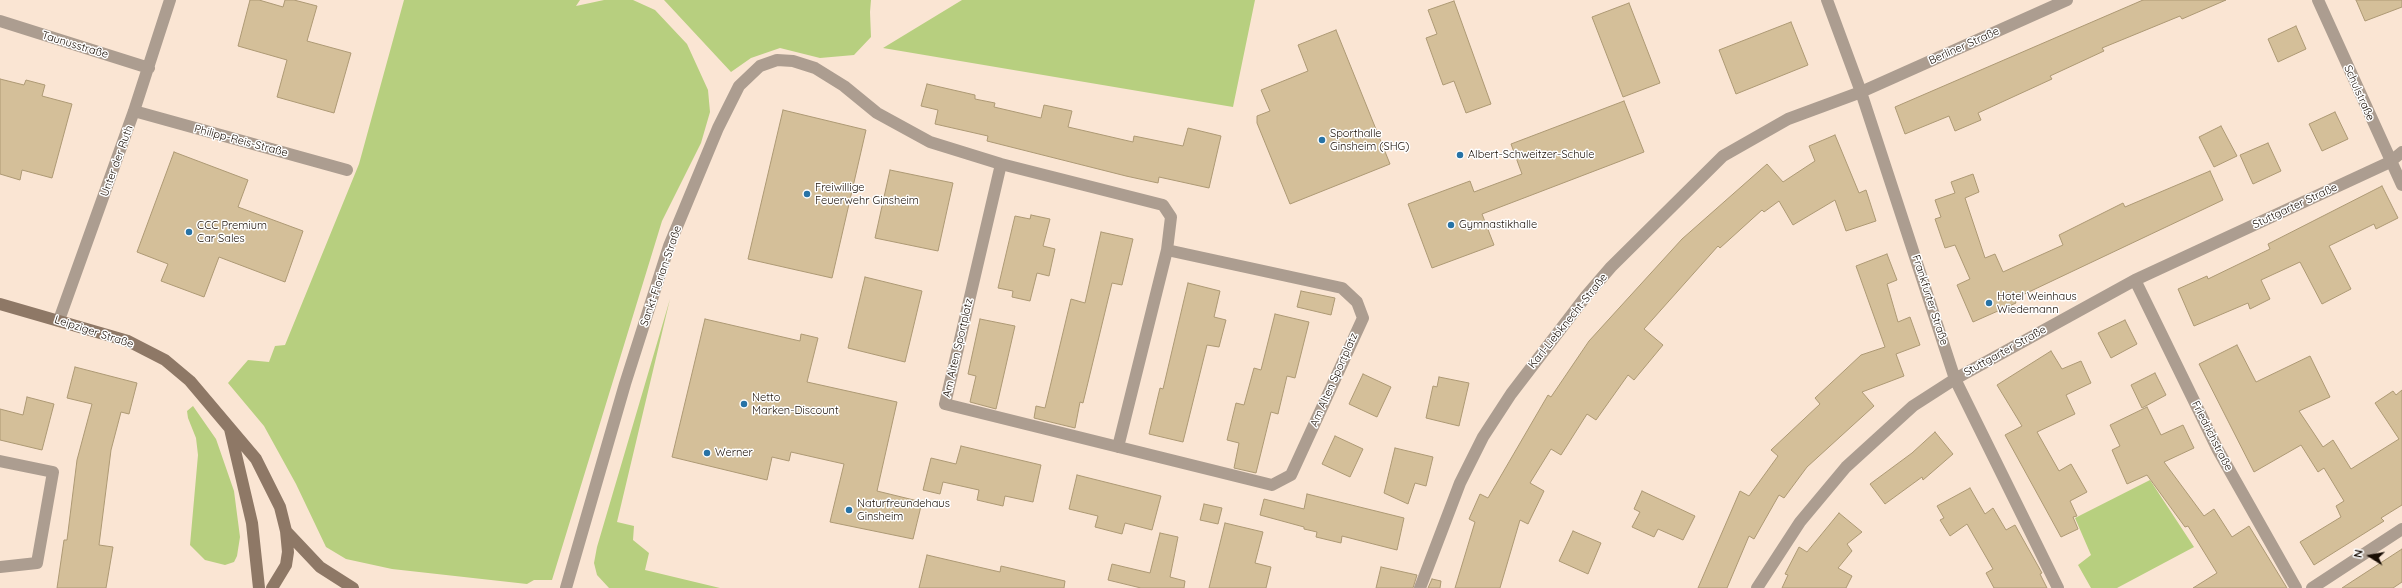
<!DOCTYPE html>
<html>
<head>
<meta charset="utf-8">
<style>
	body { margin:0 }
	#map { position:relative; width:2402px; height:588px; overflow:hidden; background:#fae5d3; font-family:Quicksand,sans-serif }
	canvas { display:block }
	.north { position:absolute; left:2350px; top:536px; width:40px; height:40px; -webkit-text-stroke:3px #fff; paint-order:stroke; rotate:281deg; font-size:11px; font-weight:700; line-height:16px; text-align:center; color:#180d04 }
	.north::after { content:''; display:block; margin:auto; width:14px; height:18px; background:#180d04; clip-path:polygon(50% 0,100% 100%,50% 72%,0 100%) }
</style>
</head>
<body>
<div id="map">
<canvas width="2402" height="588"></canvas>
<div class="north">N</div>
</div>
<script>
const ctx = document.querySelector('canvas').getContext('2d');
ctx.lineJoin = 'round';
function paint(path, color) {
  ctx.fillStyle = color;
  ctx.fill(path, 'evenodd');
}
function toPath(rows) {
  const path = new Path2D();
  for (const r of rows) {
    path.moveTo(r[0], r[1]);
    for (let i = 2; i < r.length; i += 2) path.lineTo(r[i], r[i + 1]);
  }
  return path;
}
function strokePath(path, color, width, dash) {
  ctx.strokeStyle = color;
  ctx.lineWidth = width;
  ctx.lineCap = dash ? 'butt' : 'round';
  ctx.setLineDash(dash || []);
  ctx.stroke(path);
}
function write(font, color, halo, rows, align = 'center') {
  ctx.font = font + ' Quicksand,sans-serif';
  ctx.lineWidth = 3;
  ctx.setLineDash([]);
  ctx.textBaseline = 'middle';
  ctx.strokeStyle = halo;
  ctx.fillStyle = color;
  for (const [text, x, y, turn = 0] of rows) {
    ctx.save();
    ctx.translate(x, y);
    ctx.rotate((+turn || 0) * Math.PI / 180);
    ctx.textAlign = isNaN(turn) ? turn : align;
    if (halo) ctx.strokeText(text, 0, 0);
    ctx.fillText(text, 0, 0);
    ctx.restore();
  }
}
const green = toPath([
	[404,0,580,0,576,6,604,0,633,0,655,10,687,44,708,90,710,112,701,143,662,221,552,580,534,580,527,584,392,569,346,559,326,547,296,484,264,426,228,383,248,360,269,362,275,346,285,345,359,164],
	[664,0,871,0,870,12,871,37,854,55,820,58,780,48,751,58,731,72],
	[962,0,1255,0,1233,107,883,48],
	[670,299,617,522,634,526,633,540,649,553,645,570,720,588,609,588,597,575,594,563,597,547],
	[193,406,216,439,234,491,240,537,237,556,234,562,225,565,205,560,190,545,198,455,196,438,188,418,187,411],
	[2150,480,2194,547,2117,588,2091,588,2078,565,2091,555,2075,518]
]);
const building = toPath([
	[250,0,259,0,283,7,285,0,294,0,317,6,307,41,351,53,334,113,277,97,287,60,238,46,250,0],
	[2143,0,2226,0,2182,19,2180,16,2102,48,2104,51,2050,76,2052,79,1978,113,1981,120,1955,131,1949,116,1905,134,1895,107,2143,0],
	[2356,0,2402,0,2402,7,2365,21,2356,0],
	[1454,1,1491,104,1466,113,1454,81,1443,85,1426,38,1437,34,1428,10,1454,1],
	[1629,3,1660,83,1623,97,1592,17,1629,3],
	[1791,22,1808,65,1736,94,1719,50,1791,22],
	[2296,26,2306,49,2278,62,2268,39,2296,26],
	[1336,30,1390,164,1290,204,1257,123,1257,116,1270,111,1261,90,1308,71,1298,45,1336,30],
	[0,79,24,85,26,80,45,85,42,96,72,104,52,178,22,170,20,180,0,174,0,79],
	[927,84,975,95,975,99,995,103,994,107,1041,118,1044,105,1072,111,1068,127,1133,142,1134,136,1183,146,1188,128,1221,136,1209,188,1159,177,1158,183,1126,176,987,141,988,136,935,124,938,110,921,106,927,84],
	[1624,101,1644,152,1482,214,1494,245,1432,268,1408,204,1470,181,1474,192,1522,174,1511,144,1624,101],
	[783,110,866,130,832,278,748,259,783,110],
	[2335,112,2348,139,2322,151,2309,124,2335,112],
	[2221,126,2237,156,2214,167,2199,137,2221,126],
	[1835,135,1859,193,1866,190,1876,221,1846,231,1835,200,1793,225,1779,201,1764,212,1762,210,1720,248,1718,246,1644,329,1663,345,1634,380,1628,375,1596,420,1587,414,1561,455,1551,449,1530,483,1544,491,1528,524,1520,520,1500,588,1455,588,1475,522,1469,519,1480,494,1488,498,1548,395,1551,397,1589,341,1682,239,1767,164,1783,182,1815,161,1809,146,1835,135],
	[2268,143,2281,171,2253,184,2240,155,2268,143],
	[174,152,248,180,238,207,303,231,285,282,219,257,204,297,161,281,168,264,137,252,174,152],
	[890,170,953,183,938,251,875,238,890,170],
	[2210,171,2223,200,2014,299,2016,303,1973,322,1957,285,1970,279,1955,245,1945,248,1935,219,1941,217,1935,200,1955,193,1951,182,1973,174,1979,192,1965,198,1985,258,1995,254,2003,272,2063,245,2059,235,2123,203,2125,207,2210,171],
	[2382,186,2398,218,2376,229,2374,224,2329,246,2351,289,2322,304,2300,262,2261,280,2270,299,2250,309,2248,303,2194,326,2178,289,2207,276,2208,279,2270,249,2268,244,2382,186],
	[1031,215,1050,219,1043,246,1055,249,1049,276,1037,273,1030,301,1012,297,1013,291,998,288,1015,216,1030,219,1031,215],
	[1101,232,1133,239,1122,285,1112,283,1083,403,1080,402,1075,428,1034,418,1036,406,1045,408,1071,299,1085,303,1101,232],
	[1887,254,1897,280,1887,284,1898,322,1910,317,1920,345,1896,354,1904,376,1862,392,1874,406,1807,467,1784,498,1779,495,1754,539,1749,536,1727,588,1698,588,1740,491,1749,496,1778,456,1771,450,1820,404,1815,398,1861,355,1885,347,1856,266,1887,254],
	[865,277,922,291,905,362,848,348,865,277],
	[1188,283,1220,291,1214,317,1226,320,1219,347,1207,345,1183,442,1149,434,1160,388,1163,389,1188,283],
	[1301,291,1335,298,1331,315,1297,307,1301,291],
	[1275,314,1309,322,1295,378,1287,376,1278,414,1271,412,1256,473,1234,468,1239,443,1227,440,1236,403,1244,405,1254,368,1261,370,1275,314],
	[705,319,800,341,801,334,818,338,807,382,897,402,877,491,922,502,913,539,830,522,844,464,791,452,789,461,772,457,767,480,672,457,705,319],
	[980,319,1015,326,996,409,970,402,976,376,968,374,980,319],
	[2125,320,2137,344,2111,358,2098,333,2125,320],
	[2237,345,2256,382,2310,356,2330,397,2299,411,2323,447,2333,440,2351,469,2399,439,2375,403,2393,391,2396,395,2402,390,2402,505,2381,518,2384,521,2314,565,2300,542,2341,517,2336,506,2344,501,2324,468,2318,472,2301,445,2254,472,2199,364,2237,345],
	[2051,351,2062,369,2081,361,2091,383,2066,395,2075,414,2037,432,2059,471,2071,464,2087,492,2070,501,2077,516,2073,517,2078,529,2061,537,2005,435,2022,426,1997,385,2051,351],
	[75,367,137,383,129,414,121,412,111,450,99,545,113,547,106,588,57,588,64,540,67,540,77,460,92,404,67,398,75,367],
	[2155,373,2166,395,2142,408,2131,385,2155,373],
	[1363,374,1391,387,1377,417,1349,404,1363,374],
	[1439,377,1469,383,1459,426,1426,418,1433,386,1437,387,1439,377],
	[27,397,54,404,42,450,0,440,0,409,23,415,27,397],
	[2147,407,2161,435,2183,425,2194,448,2164,462,2204,516,2214,509,2232,537,2249,526,2287,588,2193,588,2217,573,2188,526,2185,527,2147,475,2127,484,2112,450,2120,446,2110,425,2147,407],
	[1935,432,1953,454,1923,480,1922,477,1885,504,1870,484,1912,453,1935,432],
	[1335,436,1363,449,1350,477,1322,464,1335,436],
	[961,446,1041,465,1033,502,1005,496,1003,506,977,500,979,490,943,482,940,494,923,490,931,458,956,464,961,446],
	[1395,448,1433,457,1426,486,1415,483,1408,504,1384,493,1395,448],
	[1077,475,1161,496,1152,530,1125,523,1122,534,1095,527,1098,516,1069,509,1077,475],
	[1970,488,1985,514,1993,508,2006,530,2015,525,2042,573,2040,574,2047,588,1994,588,1986,573,1993,569,1967,524,1950,536,1940,520,1944,518,1937,506,1970,488],
	[1642,491,1695,516,1683,540,1658,529,1654,537,1632,527,1640,512,1634,509,1642,491],
	[1307,494,1404,518,1397,550,1342,536,1341,543,1316,537,1317,532,1304,529,1304,527,1260,515,1264,499,1304,509,1307,494],
	[1204,504,1222,508,1218,524,1200,520,1204,504],
	[1839,513,1862,532,1847,544,1852,551,1838,568,1852,576,1846,588,1782,588,1788,575,1785,574,1799,547,1807,552,1839,513],
	[1225,523,1263,532,1255,563,1271,567,1266,588,1209,588,1225,523],
	[1573,531,1601,543,1588,574,1559,561,1573,531],
	[1160,533,1178,537,1170,577,1185,581,1184,588,1141,588,1108,580,1112,564,1150,573,1160,533],
	[2402,549,2402,582,2393,588,2342,588,2402,549],
	[927,555,1000,572,1001,566,1065,581,1064,588,919,588,927,555],
	[1381,567,1417,575,1413,588,1376,588,1381,567],
	[1432,579,1441,581,1440,588,1428,588,1432,579]
]);
const minor = toPath([
	[1827,0,1861,92,1955,379,2058,588],
	[2318,0,2402,185],
	[0,21,149,68],
	[134,111,347,170],
	[2135,280,2218,450,2296,588],
	[59,320,134,111,170,0],
	[1118,447,1167,250],
	[0,461,53,472,37,563,0,567],
	[566,588,625,384,669,246,718,128,739,86,760,66,777,60,793,61,815,68,844,86,877,113,930,142,1001,164,1163,205,1171,217,1167,250,1342,288,1357,302,1363,318,1291,475,1272,485,945,404,1001,164],
	[1420,588,1460,483,1483,437,1511,394,1586,296,1611,267,1723,156,1788,119,1861,92,2067,0],
	[1757,588,1800,522,1846,467,1913,406,1955,379,2135,280,2390,162,2402,152],
	[2312,588,2402,529]
]);
const secondary = toPath([
	[0,304,128,341,165,360,190,381,256,459,280,507,286,531,288,552,286,565,272,588],
	[230,429,252,523,259,588],
	[286,531,320,567,353,588]
]);
const markers = [
	[1322,140,4,"#2773a6"],
	[1460,155,4,"#2773a6"],
	[807,194,4,"#2773a6"],
	[1451,225,4,"#2773a6"],
	[189,232,4,"#2773a6"],
	[1989,303,4,"#2773a6"],
	[744,404,4,"#2773a6"],
	[707,453,4,"#2773a6"],
	[849,510,4,"#2773a6"]
];
const streetNames = [
	["Taunusstraße",75,45,17],
	["Berliner Straße",1964,46,-24],
	["Schulstraße",2359,93,66],
	["Philipp-Reis-Straße",241,141,15],
	["Unter der Ruth",117,161,-70],
	["Stuttgarter Straße",2295,206,-25],
	["Sankt-Florian-Straße",661,276,-71],
	["Frankfurter Straße",1930,300,72],
	["Karl-Liebknecht-Straße",1568,321,-51],
	["Leipziger Straße",94,332,18],
	["Am Alten Sportplatz",958,348,-77],
	["Stuttgarter Straße",2005,351,-29],
	["Am Alten Sportplatz",1334,380,-66],
	["Friedrichstraße",2212,436,63]
];
const poiNames = [
	["Sporthalle",1330,134],
	["Ginsheim (SHG)",1330,147],
	["Albert-Schweitzer-Schule",1468,155],
	["Freiwillige",815,188],
	["Feuerwehr Ginsheim",815,201],
	["Gymnastikhalle",1459,225],
	["CCC Premium",197,226],
	["Car Sales",197,239],
	["Hotel Weinhaus",1997,297],
	["Wiedemann",1997,310],
	["Netto",752,398],
	["Marken-Discount",752,411],
	["Werner",715,453],
	["Naturfreundehaus",857,504],
	["Ginsheim",857,517]
];
paint(green, '#b7cf7f');
paint(building, '#d4bf99');
strokePath(building, '#ad9974', 1);
strokePath(minor, '#ac9d90', 12);
strokePath(secondary, '#8e7866', 12);
for (const [x, y, r, color] of markers) {
  const dot = new Path2D();
  dot.arc(x, y, r, 0, 2 * Math.PI);
  ctx.fillStyle = color;
  ctx.fill(dot);
  strokePath(dot, '#fff', 1.5);
}
write('11px', '#180d04', '#fff', streetNames);
write('11px', '#180d04', '#fff', poiNames, 'left');
</script>
</body>
</html>
